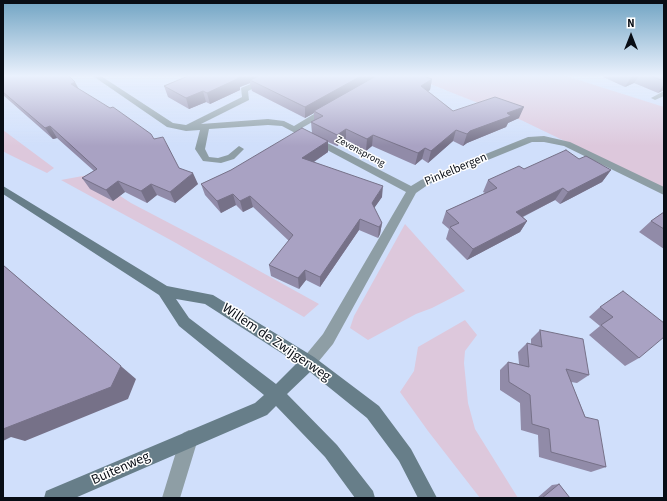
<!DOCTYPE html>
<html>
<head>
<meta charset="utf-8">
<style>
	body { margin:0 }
	#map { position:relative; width:667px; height:501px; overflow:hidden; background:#d0dffb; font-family:"Source Sans 3",sans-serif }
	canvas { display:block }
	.frame { position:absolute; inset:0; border:4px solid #080d15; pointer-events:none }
	.north { position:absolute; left:611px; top:16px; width:40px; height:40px; -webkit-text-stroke:3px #fff; paint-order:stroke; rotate:0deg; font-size:11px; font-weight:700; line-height:16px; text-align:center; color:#080d15 }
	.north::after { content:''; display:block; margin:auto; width:14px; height:18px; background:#080d15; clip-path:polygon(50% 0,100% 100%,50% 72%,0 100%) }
</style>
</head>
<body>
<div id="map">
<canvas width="667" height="501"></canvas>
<div class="frame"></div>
<div class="north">N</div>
</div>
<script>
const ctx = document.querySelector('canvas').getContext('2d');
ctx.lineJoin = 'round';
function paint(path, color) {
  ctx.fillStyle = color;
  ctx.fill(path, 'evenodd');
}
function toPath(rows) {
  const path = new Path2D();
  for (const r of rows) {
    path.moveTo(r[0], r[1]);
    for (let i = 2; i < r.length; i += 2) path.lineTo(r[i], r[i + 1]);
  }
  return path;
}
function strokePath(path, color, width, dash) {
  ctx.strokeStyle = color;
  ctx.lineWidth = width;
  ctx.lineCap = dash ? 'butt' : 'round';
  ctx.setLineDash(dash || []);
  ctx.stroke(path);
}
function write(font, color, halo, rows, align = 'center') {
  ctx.font = font + ' "Source Sans 3",sans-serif';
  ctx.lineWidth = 3;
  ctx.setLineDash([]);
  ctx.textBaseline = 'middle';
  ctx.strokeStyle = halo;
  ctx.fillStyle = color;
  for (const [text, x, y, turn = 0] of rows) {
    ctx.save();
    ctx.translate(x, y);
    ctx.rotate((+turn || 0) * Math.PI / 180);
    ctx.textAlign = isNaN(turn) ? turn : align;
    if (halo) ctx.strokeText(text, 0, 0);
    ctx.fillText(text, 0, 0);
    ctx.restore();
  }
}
const green = toPath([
	[410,76,566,76,664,107,664,189,521,120],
	[3,130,54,168,47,173,6,153,3,151],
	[88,175,131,203,236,258,319,304,304,317,176,243,61,180],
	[405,224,465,291,432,308,416,314,368,340,350,328,354,316],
	[465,320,477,335,465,351,464,363,468,403,475,429,518,498,480,498,428,431,400,392,414,371,418,347]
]);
const street = toPath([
	[93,76,101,76,173,123,186,125,242,97,241,88,270,76,278,76,248,91,249,100,201,124,268,119,284,121,294,126,324,108,330,108,330,112,300,129,411,186,421,180,528,137,544,136,570,142,664,187,664,195,564,146,544,142,532,142,429,184,416,193,333,344,314,367,309,369,304,367,302,362,304,357,323,334,406,192,282,126,268,125,209,129,205,149,209,157,218,158,228,155,239,146,244,149,234,159,221,163,203,161,195,149,200,130,186,131,167,127,93,76],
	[664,91,664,96,655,100,651,98,664,91],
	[189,430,195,433,198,439,180,498,162,498,180,439,183,433,189,430]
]);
const secondary = toPath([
	[3,186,167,286,213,295,314,357,379,406,411,449,437,498,418,498,399,461,367,418,310,372,287,394,337,445,373,491,375,498,355,498,325,457,276,406,267,415,75,498,44,498,46,491,255,403,264,395,179,326,159,295,3,194,3,186],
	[176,299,205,304,297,363,276,384,189,318,176,299]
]);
const wall = toPath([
	[3,76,79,89,154,139,179,168,198,184,175,203,157,195,147,203,125,192,113,201,90,189,82,178,94,171,57,138,53,139,3,95],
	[188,76,432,79,430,90,428,91,453,111,519,118,508,123,506,127,467,143,463,146,453,141,428,163,422,159,415,165,372,146,366,151,346,140,337,146,328,142,328,152,314,162,382,197,374,208,382,223,380,234,378,238,359,230,320,287,306,280,299,289,271,276,269,265,289,241,253,207,243,212,236,205,221,213,205,195,201,184,312,133,311,122,314,121,314,113,305,118,252,91,250,83,240,87,240,90,210,104,206,102,189,109,168,97,164,86],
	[601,76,664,76,664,90,658,93,634,83,625,87],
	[524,169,611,170,602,182,560,204,555,200,523,217,527,221,520,232,467,260,446,239,449,229,442,223,446,211,485,193,483,192,488,180],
	[664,212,664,249,639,232,651,221],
	[623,291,639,358,625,366,589,335,600,326,589,317,600,307],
	[540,330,589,375,577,383,571,382,606,467,591,472,539,457,538,435,521,430,520,403,500,390,500,370,508,362,519,364,518,352,527,343,531,344,531,339],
	[559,484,570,498,537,498,552,485]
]);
const shadedWall = toPath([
	[239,76,267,76,250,80,250,83,240,87,240,90,210,104,207,93],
	[361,76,380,76,314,111,314,113,305,118,305,107],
	[632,76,639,76,634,83,625,87],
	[432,79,430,90,419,97,421,86],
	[75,82,81,93,71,84],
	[664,84,664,90,658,93],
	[203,91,206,102,189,109,186,98],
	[524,107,519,118,508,123,506,127,467,143,463,146,467,134,470,131,507,113],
	[50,126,57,138,53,139,45,128],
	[346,129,346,140,337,146,337,135],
	[456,130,453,141,428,163,431,151],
	[373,135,372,146,366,151,367,139],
	[328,141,328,152,303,169,302,158],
	[425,148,422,159,415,165,418,153],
	[611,170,602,182,560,204,568,192],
	[193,173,198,184,175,203,170,192],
	[118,181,125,192,113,201,106,190],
	[151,184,157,195,147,203,141,191],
	[383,186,382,197,370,214,372,203],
	[563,188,555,200,510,223,516,212],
	[233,194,236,205,221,213,217,201],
	[250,196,253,207,243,212,240,201],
	[360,219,359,230,320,287,320,277],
	[527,221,520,232,467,260,473,249],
	[382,223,380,234,378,238,379,227],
	[3,265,136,379,128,399,25,441,11,437,3,441],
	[305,270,306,280,299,289,298,278]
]);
const building = toPath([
	[3,76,69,76,75,82,71,84,110,108,113,107,151,134,154,139,163,137,179,168,193,173,170,192,151,184,141,191,118,181,106,190,82,178,97,169,50,126,45,128,3,92,3,76],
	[188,76,239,76,237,79,207,93,203,91,186,98,164,86,188,76],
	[259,76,361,76,305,107,250,80,259,76],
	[376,76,423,76,432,79,421,86,453,111,495,97,524,107,507,113,511,116,470,131,467,134,456,130,431,151,425,148,418,153,373,135,367,139,346,129,337,135,311,122,323,116,314,111,376,76],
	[651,76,664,76,664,81,651,76],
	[302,128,328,141,302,158,383,186,372,203,382,223,379,227,360,219,320,277,305,270,298,278,269,265,293,235,250,196,240,201,233,194,217,201,201,184,231,170,302,128],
	[566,150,579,159,586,156,611,170,568,192,563,188,516,212,527,221,473,249,450,227,459,223,446,211,497,188,488,180,519,166,524,169,566,150],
	[664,212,664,229,651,221,664,212],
	[3,265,121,366,111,387,3,429,3,265],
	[623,291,664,323,664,337,639,358,601,325,613,317,600,307,623,291],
	[540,330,583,339,589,375,566,369,585,417,598,420,606,467,551,452,549,429,532,424,530,395,509,382,508,362,529,367,527,343,542,347,540,330],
	[559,484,570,498,542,498,559,484]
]);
const farStreetnames = [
	["Zevensprong",360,152,28]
];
const streetNames = [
	["Pinkelbergen",456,170,-23]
];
const nearStreetnames = [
	["Willem de Zwijgerweg",276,343,34],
	["Buitenweg",121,469,-24]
];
paint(green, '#ddc8dc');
paint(street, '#8e9ea5');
paint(secondary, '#677e89');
paint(wall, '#918ba8');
paint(shadedWall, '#767188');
paint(building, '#a9a2c3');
strokePath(building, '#767188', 1);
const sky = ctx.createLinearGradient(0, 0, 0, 146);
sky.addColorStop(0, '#71a4c3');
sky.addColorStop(0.52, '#eaf1fd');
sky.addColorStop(1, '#eaf1fd00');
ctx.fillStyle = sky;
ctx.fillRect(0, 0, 667, 146);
write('10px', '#080d15', '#fff', farStreetnames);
write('12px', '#080d15', '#fff', streetNames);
write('14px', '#080d15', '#fff', nearStreetnames);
</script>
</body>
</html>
